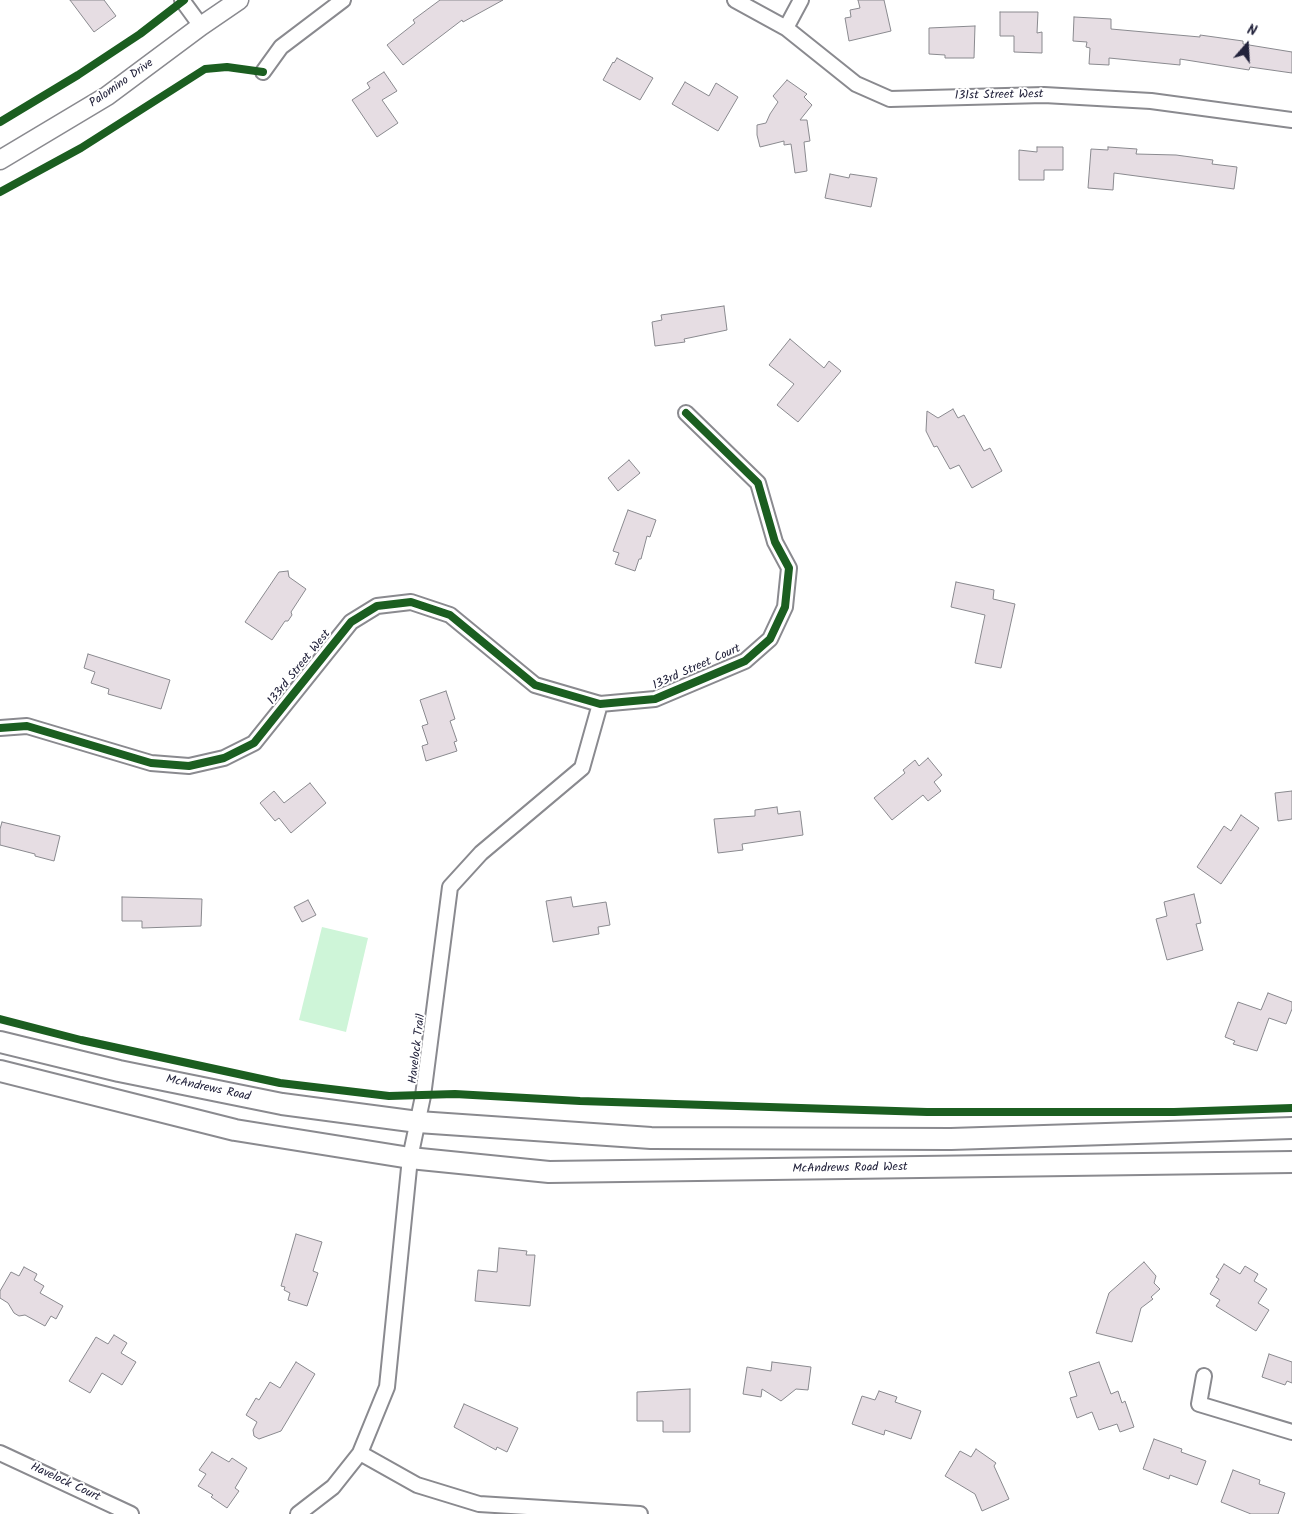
<!DOCTYPE html>
<html>
<head>
<meta charset="utf-8">
<style>
	body { margin:0 }
	#map { position:relative; width:1292px; height:1514px; overflow:hidden; background:#fff; font-family:Kalam,sans-serif }
	canvas { display:block }
	.north { position:absolute; left:1222px; top:20px; width:50px; height:50px; -webkit-text-stroke:4px #fff; paint-order:stroke; rotate:19deg; font-size:14px; font-weight:700; line-height:20px; text-align:center; color:#22223b }
	.north::after { content:''; display:block; margin:auto; width:18px; height:22px; background:#22223b; clip-path:polygon(50% 0,100% 100%,50% 72%,0 100%) }
</style>
</head>
<body>
<div id="map">
<canvas width="1292" height="1514"></canvas>
<div class="north">N</div>
</div>
<script>
const ctx = document.querySelector('canvas').getContext('2d');
ctx.lineJoin = 'round';
function paint(path, color) {
  ctx.fillStyle = color;
  ctx.fill(path, 'evenodd');
}
function toPath(rows) {
  const path = new Path2D();
  for (const r of rows) {
    path.moveTo(r[0], r[1]);
    for (let i = 2; i < r.length; i += 2) path.lineTo(r[i], r[i + 1]);
  }
  return path;
}
function strokePath(path, color, width, dash) {
  ctx.strokeStyle = color;
  ctx.lineWidth = width;
  ctx.lineCap = dash ? 'butt' : 'round';
  ctx.setLineDash(dash || []);
  ctx.stroke(path);
}
function write(font, color, halo, rows, align = 'center') {
  ctx.font = font + ' Kalam,sans-serif';
  ctx.lineWidth = 4;
  ctx.setLineDash([]);
  ctx.textBaseline = 'middle';
  ctx.strokeStyle = halo;
  ctx.fillStyle = color;
  for (const [text, x, y, turn = 0] of rows) {
    ctx.save();
    ctx.translate(x, y);
    ctx.rotate((+turn || 0) * Math.PI / 180);
    ctx.textAlign = isNaN(turn) ? turn : align;
    if (halo) ctx.strokeText(text, 0, 0);
    ctx.fillText(text, 0, 0);
    ctx.restore();
  }
}
const green = toPath([
	[322,927,368,938,346,1032,299,1020]
]);
const building = toPath([
	[70,0,104,0,116,16,94,32,70,0],
	[440,0,503,0,463,22,462,20,403,65,387,45,415,23,413,20,440,0],
	[858,0,884,0,891,31,849,41,845,18,851,17,850,10,860,8,858,0],
	[1000,12,1038,12,1037,33,1042,32,1042,53,1014,52,1014,36,1000,36,1000,12],
	[1074,17,1111,19,1111,29,1200,37,1200,35,1243,41,1243,44,1292,52,1292,73,1250,67,1249,70,1180,59,1180,65,1109,58,1109,65,1089,64,1090,48,1086,47,1087,42,1073,41,1074,17],
	[975,26,974,58,945,58,945,55,929,54,929,28,975,26],
	[617,58,653,78,640,100,603,80,613,62,614,63,617,58],
	[384,72,397,91,382,100,398,123,377,137,352,100,370,88,367,83,384,72],
	[787,80,807,94,804,97,812,105,800,120,807,120,810,141,804,142,807,171,795,173,791,144,784,145,784,141,760,147,757,135,757,125,766,123,770,114,778,102,773,96,787,80],
	[685,82,709,96,716,83,738,97,718,131,672,104,685,82],
	[1037,147,1063,147,1063,170,1044,170,1044,180,1019,180,1019,150,1037,152,1037,147],
	[1108,147,1137,149,1136,154,1176,155,1213,160,1212,164,1237,167,1234,189,1114,173,1113,190,1088,188,1091,149,1108,150,1108,147],
	[830,174,849,178,850,174,877,178,871,207,825,198,830,174],
	[724,306,727,330,684,339,685,342,655,346,652,322,662,320,661,315,724,306],
	[790,339,824,368,829,361,841,371,798,422,777,405,794,384,769,365,790,339],
	[953,409,958,418,964,415,984,451,990,448,1002,471,972,488,959,465,950,469,937,446,934,447,926,431,927,411,938,418,953,409],
	[629,460,640,473,618,491,608,478,629,460],
	[628,510,656,520,650,537,647,536,641,559,639,559,635,571,615,564,619,553,613,551,628,510],
	[288,571,289,577,306,589,291,612,292,615,288,621,285,621,272,640,245,622,279,572,288,571],
	[956,582,994,590,993,599,1015,604,1001,668,975,663,985,615,951,607,956,582],
	[88,654,170,680,161,709,108,694,109,689,91,683,95,672,84,668,88,654],
	[446,691,455,719,450,721,457,741,454,742,457,751,426,761,422,746,428,744,422,726,428,724,420,700,446,691],
	[928,758,942,775,934,782,941,791,928,801,923,795,892,820,874,798,905,773,903,770,915,760,919,766,928,758],
	[310,783,326,803,291,833,279,818,275,821,260,803,274,791,284,803,310,783],
	[1292,791,1292,819,1278,821,1275,793,1292,791],
	[777,807,778,814,800,811,803,835,742,844,743,850,718,853,714,819,755,816,755,810,777,807],
	[1241,815,1259,828,1221,884,1197,867,1224,826,1231,831,1241,815],
	[2,822,60,836,54,861,35,856,35,854,0,845,0,829,2,822],
	[1194,894,1201,923,1196,924,1203,950,1167,960,1156,919,1167,916,1164,902,1194,894],
	[122,897,202,899,201,926,142,928,142,921,122,921,122,897],
	[571,897,573,907,606,902,610,925,598,927,599,934,553,942,546,901,571,897],
	[308,900,316,915,302,922,294,907,308,900],
	[1268,993,1292,1002,1292,1009,1286,1024,1269,1018,1257,1051,1233,1044,1235,1041,1225,1037,1238,1002,1261,1010,1268,993],
	[296,1234,322,1242,313,1271,318,1273,307,1306,288,1300,290,1293,284,1290,285,1287,281,1286,296,1234],
	[499,1248,527,1251,526,1255,535,1255,530,1306,475,1301,478,1270,497,1272,499,1248],
	[1144,1262,1156,1276,1154,1283,1160,1289,1151,1297,1153,1299,1141,1308,1132,1342,1096,1333,1109,1293,1144,1262],
	[1224,1264,1240,1274,1245,1266,1258,1274,1254,1281,1267,1289,1258,1303,1269,1310,1256,1331,1216,1306,1220,1300,1210,1294,1219,1279,1216,1277,1224,1264],
	[24,1267,37,1274,34,1280,44,1286,40,1293,63,1306,56,1319,51,1316,45,1326,25,1315,19,1316,14,1313,8,1303,0,1298,0,1291,11,1272,19,1276,24,1267],
	[114,1335,127,1343,121,1353,136,1362,122,1385,102,1373,90,1393,69,1381,96,1337,108,1344,114,1335],
	[1269,1354,1292,1362,1292,1383,1287,1381,1285,1385,1262,1377,1269,1354],
	[296,1362,315,1374,281,1431,259,1439,254,1436,253,1430,257,1422,246,1415,256,1398,259,1400,270,1382,280,1388,296,1362],
	[772,1362,811,1367,808,1390,796,1389,781,1401,762,1389,761,1397,743,1394,747,1367,771,1371,772,1362],
	[1099,1362,1111,1394,1118,1391,1122,1403,1125,1401,1134,1427,1120,1432,1117,1424,1099,1430,1092,1412,1077,1418,1070,1398,1077,1396,1069,1372,1099,1362],
	[690,1389,690,1432,663,1432,663,1421,637,1421,637,1392,690,1389],
	[879,1391,897,1397,895,1402,921,1411,911,1439,885,1430,884,1435,852,1424,862,1396,875,1400,879,1391],
	[464,1404,518,1428,507,1452,497,1447,496,1450,454,1427,464,1404],
	[1154,1439,1182,1449,1181,1452,1206,1461,1197,1485,1170,1475,1169,1479,1143,1469,1154,1439],
	[976,1449,996,1463,994,1466,1009,1499,982,1511,975,1494,945,1476,960,1451,971,1457,976,1449],
	[212,1452,229,1462,232,1458,247,1468,235,1488,239,1491,227,1508,211,1497,213,1495,198,1486,206,1474,199,1470,212,1452],
	[1233,1470,1260,1480,1259,1484,1285,1493,1278,1514,1251,1514,1221,1502,1233,1470]
]);
const minor = toPath([
	[182,0,201,26],
	[735,0,786,28,856,84,890,99,1044,95,1151,101,1292,120],
	[786,28,801,0],
	[263,72,281,47,343,0],
	[0,728,27,726,151,763,189,766,224,758,254,743,351,622,377,606,411,602,450,615,535,685,600,704,655,699,745,661,770,639,785,607,789,568,775,542,758,483,686,413],
	[1204,1376,1199,1404,1292,1432],
	[0,1453,131,1514],
	[360,1453,417,1485,479,1504,640,1514],
	[298,1514,333,1487,360,1453,387,1387,410,1158,423,1096,450,887,481,853,582,768,600,704]
]);
const tertiary = toPath([
	[0,160,107,96,201,26,239,0]
]);
const secondary = toPath([
	[0,1042,119,1071,282,1104,418,1122,651,1138,951,1139,1292,1128],
	[0,1071,235,1130,410,1158,549,1172,1292,1162]
]);
const cycleway = toPath([
	[0,122,78,75,140,34,184,0],
	[0,192,81,148,205,69,227,67,263,72],
	[0,728,27,726,151,763,189,766,224,758,254,743,351,622,377,606,411,602,450,615,535,685,600,704,655,699,745,661,770,639,785,607,789,568,775,542,758,483,686,413],
	[0,1019,81,1040,280,1083,389,1096,455,1094,580,1101,927,1112,1174,1112,1292,1108]
]);
const streetNames = [
	["Palomino Drive",122,84,-35],
	["131st Street West",999,96,-1],
	["133rd Street West",300,668,-51],
	["133rd Street Court",697,668,-24],
	["Havelock Trail",418,1049,-83],
	["McAndrews Road",208,1089,12],
	["McAndrews Road West",850,1169,-1],
	["Havelock Court",65,1483,25]
];
paint(green, '#cef5d8');
paint(building, '#e6dde3');
strokePath(building, '#8a8a8f', 1);
strokePath(minor, '#8a8a8f', 18);
strokePath(tertiary, '#8a8a8f', 21);
strokePath(secondary, '#8a8a8f', 24);
strokePath(minor, '#fff', 14);
strokePath(tertiary, '#fff', 18);
strokePath(secondary, '#fff', 20);
strokePath(cycleway, '#1b5e20', 8);
write('12px', '#22223b', '#fff', streetNames);
</script>
</body>
</html>
